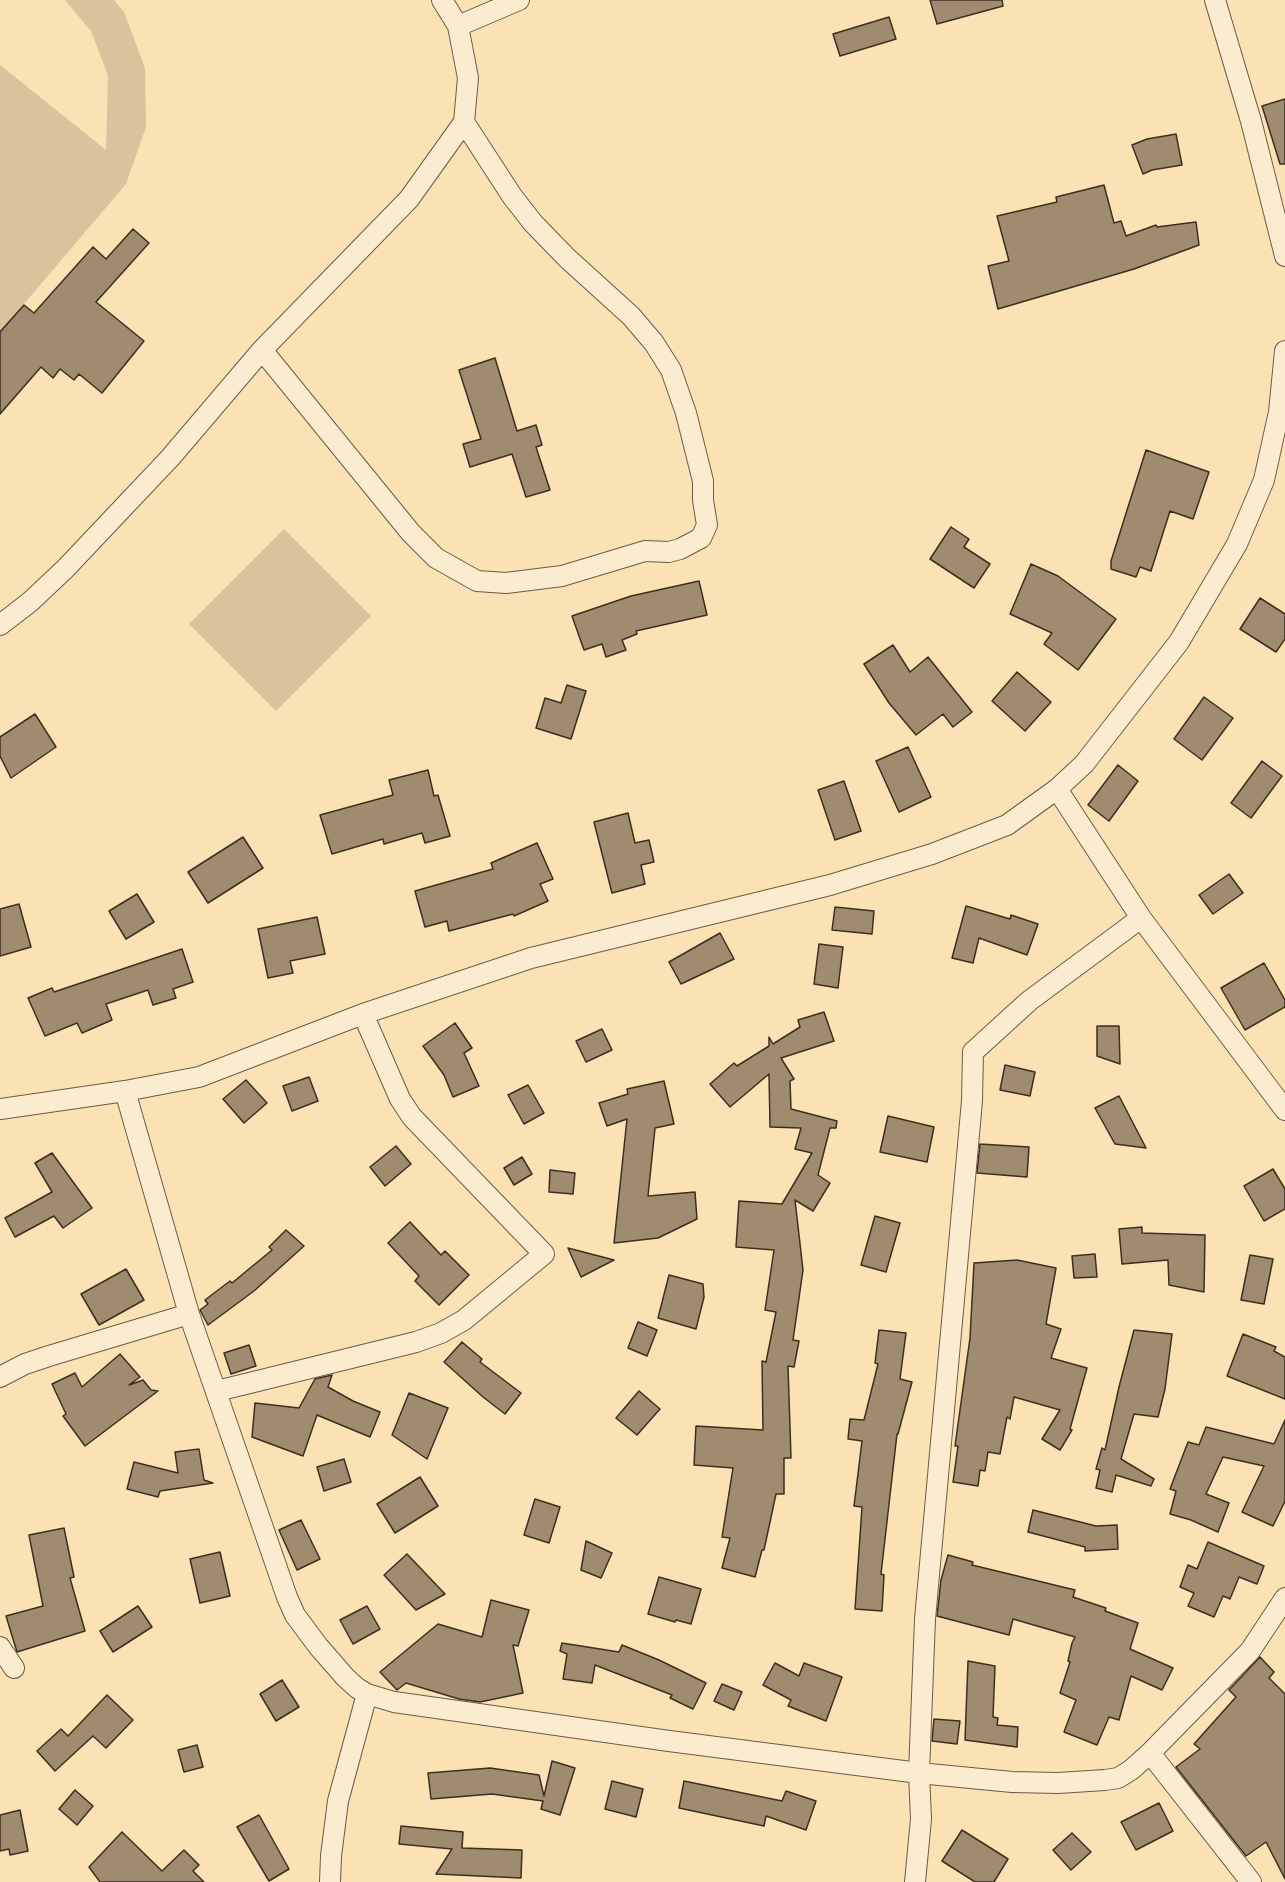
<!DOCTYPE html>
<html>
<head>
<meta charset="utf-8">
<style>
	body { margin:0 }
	canvas { display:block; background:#fae2b5 }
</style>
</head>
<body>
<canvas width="1285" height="1882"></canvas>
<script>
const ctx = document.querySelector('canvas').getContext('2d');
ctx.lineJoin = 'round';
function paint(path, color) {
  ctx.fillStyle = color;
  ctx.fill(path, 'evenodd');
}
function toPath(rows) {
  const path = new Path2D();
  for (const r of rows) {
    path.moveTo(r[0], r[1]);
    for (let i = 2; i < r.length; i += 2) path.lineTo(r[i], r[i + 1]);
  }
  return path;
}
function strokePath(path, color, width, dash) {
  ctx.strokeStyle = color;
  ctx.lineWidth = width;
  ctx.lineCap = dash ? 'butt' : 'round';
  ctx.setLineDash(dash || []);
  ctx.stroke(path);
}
const green = toPath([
	[65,0,114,0,124,12,145,68,146,127,126,184,0,332,0,65,106,150,108,75,91,31],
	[284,529,371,616,276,711,189,624]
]);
const building = toPath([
	[930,0,1002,0,1003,6,937,24,930,0],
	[889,17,896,39,840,56,833,34,889,17],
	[1285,99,1285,164,1280,164,1262,106,1285,99],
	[1176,134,1182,165,1152,170,1143,174,1132,145,1147,139,1176,134],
	[1104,185,1114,223,1121,221,1126,236,1156,225,1157,227,1196,222,1199,245,1134,269,998,309,988,266,1009,261,997,216,1057,202,1056,197,1104,185],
	[133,229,149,243,96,302,144,341,102,393,79,374,74,380,60,369,53,378,41,367,0,414,0,332,24,305,34,313,93,247,106,259,133,229],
	[495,358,517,431,536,425,542,445,536,447,550,490,526,497,512,454,470,467,463,444,481,439,459,370,495,358],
	[1146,450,1209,472,1193,519,1170,511,1151,571,1140,567,1136,577,1111,569,1111,561,1146,450],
	[951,527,969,539,964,547,990,564,974,588,930,559,951,527],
	[1031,564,1058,576,1116,619,1078,670,1044,644,1052,633,1010,614,1031,564],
	[699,581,707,615,636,631,637,634,622,640,626,650,606,657,602,644,584,650,572,616,631,596,699,581],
	[1260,598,1285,614,1285,639,1276,652,1240,629,1260,598],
	[893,645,910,672,928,657,972,712,953,727,943,714,916,735,889,703,864,664,893,645],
	[1017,672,1051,702,1025,731,992,701,1017,672],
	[567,685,586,691,571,739,536,728,545,698,561,703,567,685],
	[1204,697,1233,718,1202,760,1174,739,1204,697],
	[35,714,56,747,11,778,0,756,0,737,35,714],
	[908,747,931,797,899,812,876,761,908,747],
	[1262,761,1282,776,1251,818,1231,803,1262,761],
	[1118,765,1138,781,1109,821,1088,805,1118,765],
	[428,770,434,796,438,795,450,836,425,843,422,833,384,844,383,839,332,854,320,815,393,795,389,780,428,770],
	[844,781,861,831,835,840,818,790,844,781],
	[628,813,635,843,649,840,654,862,641,865,645,884,612,893,594,822,628,813],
	[243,837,263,868,208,903,188,872,243,837],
	[537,843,553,879,540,884,548,901,514,916,513,914,449,931,447,921,425,927,415,891,493,869,491,863,537,843],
	[1229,874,1243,893,1213,914,1199,895,1229,874],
	[137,894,154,922,126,939,109,911,137,894],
	[19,904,31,947,0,956,0,909,19,904],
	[966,906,1010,919,1011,915,1038,924,1027,955,979,938,973,963,952,958,966,906],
	[835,907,874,911,872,934,832,930,835,907],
	[317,917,325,954,290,961,293,973,268,978,258,929,317,917],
	[720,933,734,959,681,984,669,962,720,933],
	[819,944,843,947,838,988,814,984,819,944],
	[182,949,193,982,173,989,176,998,153,1005,148,990,106,1004,112,1020,82,1033,77,1023,45,1036,28,998,52,988,54,992,182,949],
	[1264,963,1285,1000,1285,1007,1245,1030,1221,988,1264,963],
	[824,1012,834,1041,781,1058,794,1079,790,1081,791,1109,837,1121,836,1128,830,1128,818,1175,830,1183,813,1211,795,1200,803,1270,793,1340,799,1341,794,1367,788,1366,791,1458,784,1458,784,1494,776,1494,764,1550,762,1550,755,1577,722,1568,730,1538,722,1537,733,1468,694,1465,696,1426,763,1430,762,1361,766,1362,776,1312,765,1310,774,1250,736,1247,739,1201,782,1204,812,1153,795,1149,801,1128,770,1127,769,1074,730,1107,710,1084,734,1063,737,1066,769,1046,769,1037,773,1044,800,1027,798,1020,824,1012],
	[455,1023,472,1048,464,1053,479,1086,453,1097,444,1075,423,1046,455,1023],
	[1097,1026,1119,1026,1120,1064,1097,1056,1097,1026],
	[602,1029,612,1050,586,1062,576,1041,602,1029],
	[1005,1065,1035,1072,1030,1096,1000,1090,1005,1065],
	[309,1077,318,1101,292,1111,283,1086,309,1077],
	[246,1080,267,1103,244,1123,223,1099,246,1080],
	[664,1081,674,1124,655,1128,648,1196,695,1192,697,1219,658,1238,614,1243,627,1119,607,1126,599,1103,628,1094,627,1089,664,1081],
	[528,1085,544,1113,524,1124,508,1095,528,1085],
	[1119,1096,1146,1148,1115,1144,1095,1108,1119,1096],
	[888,1116,934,1127,927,1162,880,1152,888,1116],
	[980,1144,1029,1147,1027,1177,977,1173,980,1144],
	[396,1146,411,1164,385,1186,370,1167,396,1146],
	[52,1153,92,1208,63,1228,54,1216,15,1237,5,1218,52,1192,35,1163,52,1153],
	[522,1157,532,1174,514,1185,504,1168,522,1157],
	[1273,1169,1285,1189,1285,1209,1264,1221,1244,1186,1273,1169],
	[550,1170,575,1173,573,1194,549,1192,550,1170],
	[875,1216,900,1223,886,1272,861,1265,875,1216],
	[410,1222,441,1255,445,1251,469,1275,439,1305,415,1281,419,1276,388,1243,410,1222],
	[1142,1227,1142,1233,1205,1235,1204,1292,1169,1285,1168,1260,1122,1264,1119,1229,1142,1227],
	[286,1230,304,1246,254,1291,208,1325,200,1310,208,1304,205,1300,230,1281,232,1283,272,1250,269,1247,286,1230],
	[568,1248,614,1260,581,1277,568,1248],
	[1095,1254,1097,1277,1074,1278,1072,1256,1095,1254],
	[1250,1255,1273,1259,1264,1304,1241,1300,1250,1255],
	[1017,1260,1056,1268,1046,1324,1061,1329,1051,1358,1087,1368,1070,1429,1072,1430,1060,1450,1042,1439,1060,1410,1014,1397,1010,1419,1007,1417,1000,1454,988,1452,985,1471,980,1470,978,1486,953,1482,958,1446,955,1446,970,1338,974,1263,1017,1260],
	[126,1269,144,1300,99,1325,81,1294,126,1269],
	[669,1275,703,1284,704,1297,696,1329,658,1318,669,1275],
	[638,1322,657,1330,647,1356,628,1348,638,1322],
	[879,1330,906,1333,900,1379,912,1382,898,1434,897,1434,881,1574,884,1575,882,1611,855,1609,862,1507,854,1506,862,1441,848,1439,850,1419,864,1420,878,1364,875,1363,879,1330],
	[1134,1330,1172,1334,1165,1389,1158,1417,1134,1414,1121,1459,1154,1479,1151,1486,1116,1475,1112,1492,1096,1488,1100,1470,1096,1469,1102,1448,1105,1450,1119,1387,1134,1330],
	[1243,1334,1276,1347,1274,1351,1285,1357,1285,1399,1227,1376,1243,1334],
	[462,1342,482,1359,480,1362,521,1393,505,1414,483,1397,444,1362,462,1342],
	[249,1345,256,1366,231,1374,224,1353,249,1345],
	[120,1354,140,1377,129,1385,143,1380,151,1390,158,1391,85,1446,63,1416,66,1414,52,1384,75,1373,82,1387,120,1354],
	[332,1375,328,1387,353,1401,380,1412,370,1437,317,1415,303,1456,252,1437,255,1403,299,1408,315,1379,332,1375],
	[639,1391,660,1409,637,1435,616,1418,639,1391],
	[409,1393,448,1408,427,1459,392,1435,409,1393],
	[1285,1420,1285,1501,1273,1526,1242,1512,1264,1466,1223,1457,1206,1494,1229,1503,1218,1532,1191,1520,1170,1514,1176,1491,1170,1489,1188,1442,1199,1445,1206,1427,1274,1444,1285,1420],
	[199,1449,204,1480,213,1483,160,1491,158,1497,127,1489,134,1462,178,1473,175,1452,199,1449],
	[344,1459,351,1482,324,1491,317,1467,344,1459],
	[420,1477,438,1506,395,1533,377,1504,420,1477],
	[535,1499,560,1507,549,1543,524,1535,535,1499],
	[1033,1510,1096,1526,1117,1525,1118,1549,1085,1551,1085,1547,1028,1532,1033,1510],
	[301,1520,320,1559,297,1570,279,1530,301,1520],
	[64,1528,74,1577,70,1578,85,1631,17,1652,6,1616,43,1606,29,1535,64,1528],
	[586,1541,612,1553,601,1578,581,1570,586,1541],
	[1208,1542,1264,1566,1257,1584,1239,1577,1230,1599,1223,1596,1214,1617,1188,1606,1194,1593,1180,1587,1188,1565,1197,1569,1208,1542],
	[220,1552,230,1596,200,1603,190,1559,220,1552],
	[407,1554,445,1594,416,1610,384,1575,407,1554],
	[948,1555,973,1562,972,1565,1075,1590,1073,1597,1106,1608,1105,1611,1138,1623,1130,1649,1173,1668,1162,1690,1131,1676,1119,1720,1109,1717,1097,1745,1064,1732,1076,1700,1060,1693,1070,1662,1068,1661,1072,1643,1075,1637,1013,1619,1009,1635,937,1616,941,1580,948,1555],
	[659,1577,701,1589,691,1624,676,1620,675,1622,648,1614,659,1577],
	[491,1600,529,1610,518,1646,513,1645,523,1693,480,1702,459,1699,406,1683,397,1690,380,1672,438,1624,482,1637,491,1600],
	[138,1606,152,1627,113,1652,100,1631,138,1606],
	[367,1606,380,1629,353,1644,340,1620,367,1606],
	[562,1643,619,1652,622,1645,659,1660,706,1683,693,1709,670,1698,672,1695,595,1665,592,1683,563,1679,567,1654,560,1651,562,1643],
	[1260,1657,1274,1672,1269,1678,1285,1694,1285,1879,1266,1842,1246,1856,1176,1767,1200,1749,1194,1744,1236,1697,1229,1690,1260,1657],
	[968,1661,995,1666,993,1717,998,1718,997,1725,1018,1727,1017,1747,965,1740,968,1661],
	[775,1663,799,1676,804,1663,842,1677,826,1721,788,1706,791,1700,763,1685,775,1663],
	[282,1680,299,1707,276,1721,260,1694,282,1680],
	[722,1684,742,1692,734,1710,714,1701,722,1684],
	[107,1695,133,1720,106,1748,93,1736,55,1771,37,1751,61,1729,68,1736,107,1695],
	[934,1719,960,1721,957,1744,932,1741,934,1719],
	[197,1745,203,1767,184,1772,178,1750,197,1745],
	[552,1761,575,1768,560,1815,541,1809,543,1801,492,1794,431,1799,428,1773,490,1768,539,1775,544,1796,552,1761],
	[612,1781,643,1789,636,1817,605,1809,612,1781],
	[684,1781,782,1801,786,1791,816,1801,806,1830,766,1816,764,1826,679,1808,684,1781],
	[75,1790,93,1806,77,1825,59,1809,75,1790],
	[1159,1803,1173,1831,1136,1850,1121,1822,1159,1803],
	[20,1810,28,1851,10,1855,9,1849,0,1851,0,1815,20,1810],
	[259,1815,289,1869,269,1881,237,1827,259,1815],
	[401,1826,463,1832,462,1848,522,1850,521,1878,436,1874,452,1849,399,1844,401,1826],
	[962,1830,1008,1859,994,1882,975,1882,942,1861,962,1830],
	[122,1832,162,1871,184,1850,199,1865,193,1871,204,1882,100,1882,89,1867,122,1832],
	[1072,1833,1091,1852,1071,1870,1053,1850,1072,1833]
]);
const street = toPath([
	[1215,0,1251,121,1285,256],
	[458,26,519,0],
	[262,350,411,533,436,558,477,581,506,583,562,576,645,551,669,552,680,549,701,538,707,525,703,500,703,481,686,413,671,370,654,343,631,316,567,258,533,223,512,196,464,122],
	[0,625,30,602,65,569,170,458,262,350,409,199,464,122,468,78,458,26,442,0],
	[1057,789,1141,918,1285,1110],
	[125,1091,189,1314,287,1597,295,1615,318,1646,345,1677,357,1688,367,1694,394,1702,669,1741,919,1773,1012,1782,1058,1783,1105,1780,1118,1778,1131,1770,1150,1753,1250,1651,1285,1598],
	[0,1109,125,1091,199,1077,363,1014,531,958,830,885,932,854,1007,825,1057,789,1084,764,1179,642,1237,544,1264,480,1279,412,1285,351],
	[0,1377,25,1364,49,1356,189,1314],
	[217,1391,416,1342,441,1333,464,1320,544,1254,412,1117,400,1099,363,1014],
	[0,1647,14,1668],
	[1150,1753,1251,1882],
	[330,1882,331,1856,338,1801,367,1694],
	[915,1882,921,1819,919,1773,925,1619,972,1101,973,1052,1029,1001,1141,918]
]);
paint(green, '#dac39c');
paint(building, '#9f8c6e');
strokePath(building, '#3d2e21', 1.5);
strokePath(street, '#6c5b46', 22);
strokePath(street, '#fceccf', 20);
</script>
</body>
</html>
